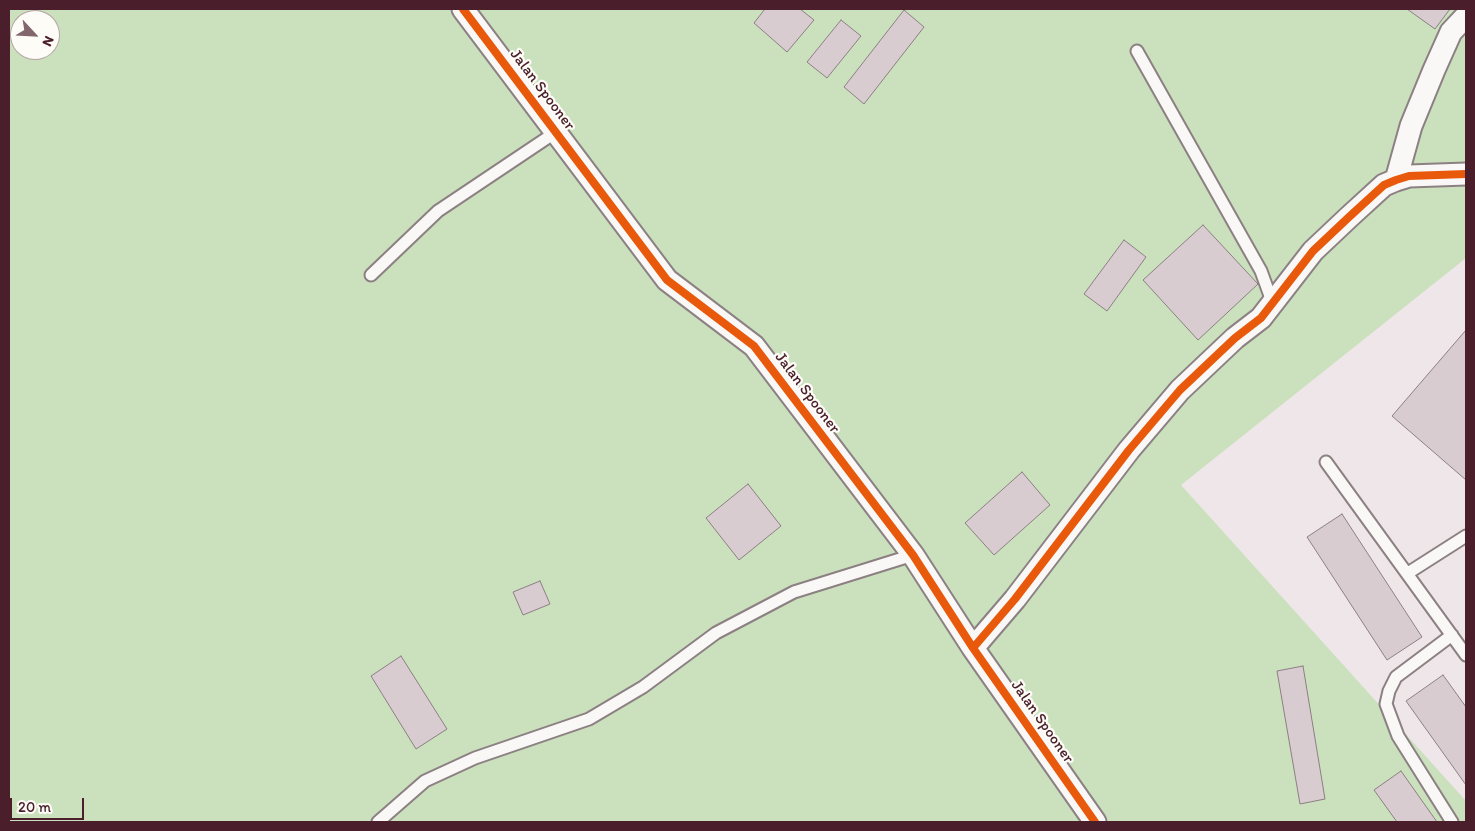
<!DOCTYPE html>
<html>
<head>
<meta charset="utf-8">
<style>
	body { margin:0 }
	#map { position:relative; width:1475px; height:831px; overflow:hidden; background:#eee6e8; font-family:Itim,sans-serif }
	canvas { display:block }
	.frame { position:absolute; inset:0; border:10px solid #4a1f2b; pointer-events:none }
	.north { position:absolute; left:10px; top:10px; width:50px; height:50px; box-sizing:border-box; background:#fdfcf7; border:1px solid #b5a4a5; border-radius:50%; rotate:115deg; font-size:14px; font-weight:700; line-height:20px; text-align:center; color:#4a1f2b }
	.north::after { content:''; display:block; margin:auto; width:18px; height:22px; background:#83656d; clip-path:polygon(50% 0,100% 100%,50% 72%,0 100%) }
	.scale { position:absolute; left:10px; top:798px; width:74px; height:22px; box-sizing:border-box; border:2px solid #4a1f2b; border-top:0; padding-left:6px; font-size:15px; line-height:18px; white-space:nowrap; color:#4a1f2b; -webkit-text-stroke:4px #fdfcf7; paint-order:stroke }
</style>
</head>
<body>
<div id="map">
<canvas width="1475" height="831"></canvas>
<div class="frame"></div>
<div class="north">N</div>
<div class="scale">20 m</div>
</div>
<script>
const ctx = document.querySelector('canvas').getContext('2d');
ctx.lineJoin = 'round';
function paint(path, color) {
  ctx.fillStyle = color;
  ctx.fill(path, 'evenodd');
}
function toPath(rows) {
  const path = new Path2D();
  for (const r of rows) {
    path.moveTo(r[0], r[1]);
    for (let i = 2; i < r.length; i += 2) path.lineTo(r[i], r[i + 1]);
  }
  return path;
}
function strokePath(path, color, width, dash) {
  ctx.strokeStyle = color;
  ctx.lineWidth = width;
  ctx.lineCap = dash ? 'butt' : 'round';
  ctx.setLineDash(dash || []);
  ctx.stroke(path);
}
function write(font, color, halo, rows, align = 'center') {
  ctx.font = font + ' Itim,sans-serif';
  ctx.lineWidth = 4.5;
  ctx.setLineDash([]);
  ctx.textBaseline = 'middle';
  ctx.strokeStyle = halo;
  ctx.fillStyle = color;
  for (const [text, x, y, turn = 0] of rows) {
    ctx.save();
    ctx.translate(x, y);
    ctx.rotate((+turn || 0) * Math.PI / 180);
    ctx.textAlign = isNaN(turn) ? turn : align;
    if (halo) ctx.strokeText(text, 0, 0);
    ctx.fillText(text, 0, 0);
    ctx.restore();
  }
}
const green = toPath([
	[9,9,1466,9,1466,258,1181,485,1466,801,1466,822,9,822],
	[20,20,50,20,50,50,20,50]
]);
const building = toPath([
	[765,9,800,9,814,20,787,52,754,23,765,9],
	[1407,9,1450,9,1435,29,1407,9],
	[904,10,924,27,864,104,844,87,904,10],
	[841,20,861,36,827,78,807,62,841,20],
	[1203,225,1258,284,1198,340,1143,280,1203,225],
	[1124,240,1146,257,1107,311,1084,294,1124,240],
	[1466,330,1466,480,1392,416,1466,330],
	[1022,472,1050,505,994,555,965,523,1022,472],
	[748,484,781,526,739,560,706,518,748,484],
	[1342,514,1422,637,1387,660,1307,537,1342,514],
	[540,581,550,604,523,615,513,592,540,581],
	[401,656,447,729,416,749,371,676,401,656],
	[1303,666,1325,799,1300,804,1277,671,1303,666],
	[1443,675,1466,707,1466,785,1406,701,1443,675],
	[1401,771,1437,822,1397,822,1374,790,1401,771]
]);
const service = toPath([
	[1137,51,1261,271,1273,304],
	[371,275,438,211,556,132],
	[1326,462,1466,655],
	[1408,573,1466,536],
	[1452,635,1396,677,1389,691,1386,704,1398,736,1452,822],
	[378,822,425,781,475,758,589,719,643,687,716,633,794,592,913,555]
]);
const minor = toPath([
	[463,9,667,280,754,346,913,555,973,648,1095,822],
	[1396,180,1411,126,1434,70,1451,32,1466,16],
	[973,648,1015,599,1129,450,1180,390,1235,338,1261,318,1313,251,1349,217,1384,185,1396,180,1409,176,1466,174]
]);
const cycleway = toPath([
	[463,9,667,280,754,346,913,555,973,648,1095,822],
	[973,648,1015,599,1129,450,1180,390,1235,338,1261,318,1313,251,1349,217,1384,185,1396,180,1409,176,1466,174]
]);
const streetNames = [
	["Jalan Spooner",542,90,53],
	["Jalan Spooner",807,393,53],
	["Jalan Spooner",1042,722,55]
];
paint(green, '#cbe0bd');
paint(building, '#d9ccd1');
strokePath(building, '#8c8083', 1);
strokePath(service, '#8c8083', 15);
strokePath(minor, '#8c8083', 25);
strokePath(service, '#f9f8f6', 11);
strokePath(minor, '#f9f8f6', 21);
strokePath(cycleway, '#e8590c', 8);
write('16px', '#4a1f2b', '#fdfcf7', streetNames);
</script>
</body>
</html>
